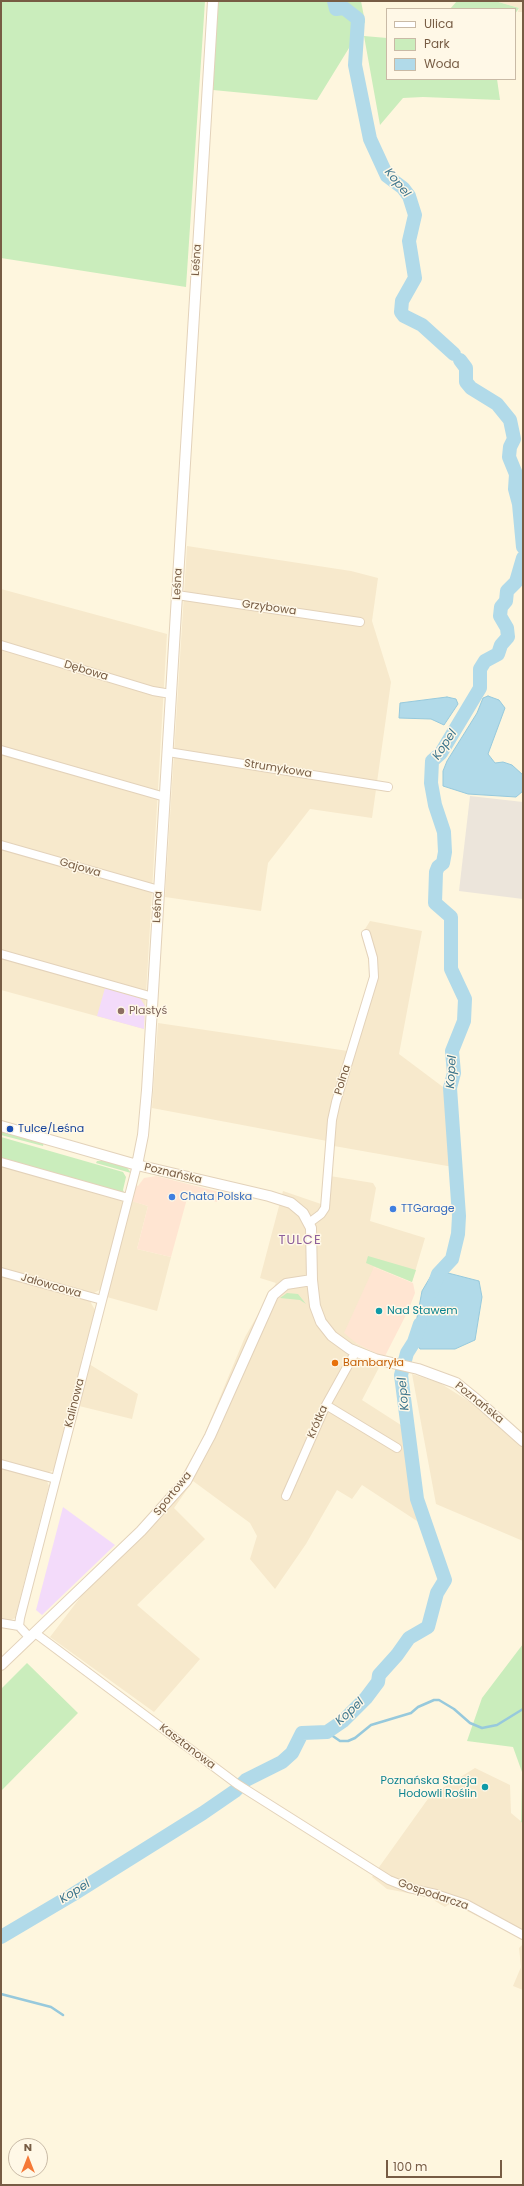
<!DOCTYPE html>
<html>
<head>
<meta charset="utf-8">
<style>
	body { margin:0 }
	#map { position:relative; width:524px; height:2186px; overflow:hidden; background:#fef6de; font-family:Poppins,sans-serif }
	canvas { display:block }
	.frame { position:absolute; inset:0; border:2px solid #775c44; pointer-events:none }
	.legend { position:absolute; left:386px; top:8px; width:130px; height:72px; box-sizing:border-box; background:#fff8e7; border:1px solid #c9baa6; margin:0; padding:5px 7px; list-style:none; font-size:12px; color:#775c44 }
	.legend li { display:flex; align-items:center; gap:8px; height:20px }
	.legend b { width:20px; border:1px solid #c9baa6 }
	.north { position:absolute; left:8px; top:2138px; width:40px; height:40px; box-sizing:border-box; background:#fff8e7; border:1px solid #c9baa6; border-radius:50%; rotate:0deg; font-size:11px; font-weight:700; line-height:16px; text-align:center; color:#775c44 }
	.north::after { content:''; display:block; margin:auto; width:14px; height:18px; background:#f57937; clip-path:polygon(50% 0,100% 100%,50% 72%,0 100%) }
	.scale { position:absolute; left:386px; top:2160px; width:116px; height:18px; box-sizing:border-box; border:2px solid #775c44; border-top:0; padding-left:5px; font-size:12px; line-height:14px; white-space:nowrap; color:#775c44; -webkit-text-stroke:3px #fff8e7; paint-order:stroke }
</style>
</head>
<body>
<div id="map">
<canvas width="524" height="2186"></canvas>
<div class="frame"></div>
<ul class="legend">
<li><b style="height:5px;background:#fff"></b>Ulica</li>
<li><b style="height:11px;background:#caedbc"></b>Park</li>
<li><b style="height:11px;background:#b1dae9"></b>Woda</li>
</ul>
<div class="north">N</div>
<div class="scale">100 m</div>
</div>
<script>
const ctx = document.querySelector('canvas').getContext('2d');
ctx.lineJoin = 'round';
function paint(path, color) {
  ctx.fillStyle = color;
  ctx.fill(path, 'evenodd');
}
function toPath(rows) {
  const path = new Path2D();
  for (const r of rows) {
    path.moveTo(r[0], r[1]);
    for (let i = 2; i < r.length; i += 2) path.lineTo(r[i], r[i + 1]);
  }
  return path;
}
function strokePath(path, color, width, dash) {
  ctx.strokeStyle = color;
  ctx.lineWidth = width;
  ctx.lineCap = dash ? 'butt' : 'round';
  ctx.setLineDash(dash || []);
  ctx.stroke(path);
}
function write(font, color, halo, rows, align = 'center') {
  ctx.font = font + ' Poppins,sans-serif';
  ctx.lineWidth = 3;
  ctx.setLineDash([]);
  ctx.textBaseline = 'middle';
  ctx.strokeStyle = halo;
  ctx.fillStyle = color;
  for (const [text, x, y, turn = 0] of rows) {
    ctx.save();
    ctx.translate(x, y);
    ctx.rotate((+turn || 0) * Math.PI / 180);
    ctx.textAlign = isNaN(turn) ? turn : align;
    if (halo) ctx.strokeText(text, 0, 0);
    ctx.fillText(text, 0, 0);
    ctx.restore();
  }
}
const residential = toPath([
	[495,1,523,1,523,12,518,12,519,8],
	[187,546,351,571,378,578,372,621,391,682,372,818,310,809,268,863,261,911,165,897],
	[1,589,167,634,144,1029,1,990],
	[370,921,422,931,399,1054,447,1090,453,1167,334,1146,330,1176,373,1183,376,1188,370,1221,425,1238,412,1282,374,1267,356,1343,384,1358,362,1400,404,1427,420,1523,362,1485,352,1499,337,1490,306,1544,275,1589,250,1559,257,1536,250,1523,193,1481,174,1508,205,1539,137,1605,200,1659,154,1712,50,1637,118,1548,144,1524,180,1478,202,1440,245,1337,276,1283,260,1278,283,1191,321,1204,327,1141,152,1108,158,1023,348,1051,370,977,368,951,362,934],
	[1,1159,148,1206,137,1249,171,1257,157,1311,107,1297,109,1290,101,1289,94,1293,91,1303,95,1310,81,1362,89,1364,138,1394,132,1419,71,1404,54,1470,47,1473,46,1479,49,1486,15,1618,9,1621,1,1619],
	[412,1374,440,1383,473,1404,523,1448,523,1541,436,1504],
	[475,1768,510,1785,511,1813,523,1823,523,1939,451,1903,445,1907,435,1901,434,1898,387,1889,372,1877,430,1796],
	[523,1944,523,1990,513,1986,521,1967,519,1948]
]);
const commercial = toPath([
	[156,1176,220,1192,217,1202,188,1195,171,1257,137,1249,148,1206,131,1201,136,1185,138,1186,144,1178],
	[374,1267,413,1283,415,1293,408,1311,384,1358,356,1343,344,1333]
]);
const industrial = toPath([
	[470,796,523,802,523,899,459,891]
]);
const education = toPath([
	[105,988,140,998,145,1006,144,1029,97,1016],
	[63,1507,115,1545,42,1615,36,1610]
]);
const green = toPath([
	[1,1,205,1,186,287,1,258],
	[218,1,361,1,365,22,317,100,213,90],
	[457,1,495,1,519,8,515,14,515,9,450,9],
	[364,36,387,38,387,79,497,79,500,100,423,97,403,98,380,125],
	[1,1130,44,1142,43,1146,1,1135],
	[1,1137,123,1172,126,1177,123,1190,125,1195,1,1159],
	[97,1161,108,1161,126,1166,131,1173,96,1163],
	[368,1256,416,1270,412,1282,366,1263],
	[287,1293,298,1294,306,1304,300,1300,280,1298],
	[523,1644,523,1823,521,1822,522,1772,513,1747,467,1741,482,1698],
	[27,1663,78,1713,2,1790,1,1689]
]);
const water = toPath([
	[488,696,499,700,505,708,488,754,495,763,503,762,512,765,523,775,523,791,516,797,468,794,443,786,443,771,447,761,477,713,483,698,488,696],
	[447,697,456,699,458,704,444,725,431,719,399,718,400,703,447,697],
	[448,1273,479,1281,482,1297,475,1340,455,1349,420,1349,413,1339,422,1291,432,1274,448,1273]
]);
const stream = toPath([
	[327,1732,340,1741,348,1741,355,1738,371,1725,411,1713,418,1707,434,1700,439,1700,454,1709,470,1723,482,1728,497,1725,523,1709],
	[1,1994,51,2007,63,2015]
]);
const river = toPath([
	[334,1,336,9,344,8,358,19,355,65,370,139,387,176,403,188,409,196,415,215,409,241,415,278,402,301,401,312,404,316,422,325,454,354],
	[460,360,466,368,466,382,471,388,497,404,510,420,514,439,510,447,509,457,516,474,515,489,519,504,523,547],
	[432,1291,438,1274,452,1259,458,1234,459,1216,450,1088,454,1073,452,1051,464,1021,465,999,451,969,451,917,435,903,436,872,438,867,443,863,445,852,444,832,435,805,431,783,432,761,441,753,480,688,480,669,485,661,498,654,501,645,508,637,507,628,500,616,501,607,506,601,507,591,516,582,523,558],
	[1,1937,72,1895,203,1813,235,1791,246,1780,282,1762,292,1753,302,1733,327,1732,343,1721,366,1698,378,1682,379,1675,397,1655,409,1638,428,1627,437,1593,445,1580,417,1499,401,1375,407,1353,414,1342,420,1324]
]);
const minor = toPath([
	[177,595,360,622],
	[1,645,153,691,171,694],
	[1,750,165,797],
	[168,752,388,787],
	[1,845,159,890],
	[1,954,153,997],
	[1,1162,128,1198],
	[309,1223,321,1214,325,1208,332,1120,336,1102,374,977,373,958,366,934],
	[1,1272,102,1300],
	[326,1405,397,1448],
	[1,1464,56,1479],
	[286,1496,326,1405,356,1351],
	[1,1623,19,1626],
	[35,1633,237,1784,389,1880,409,1888,436,1894,466,1904,523,1935],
	[30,1638,19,1626,20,1618,137,1165]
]);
const tertiary = toPath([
	[1,1126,137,1165,269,1196,291,1203,303,1213,311,1228,312,1280,315,1306,321,1322,332,1336,350,1349,375,1359,418,1369,456,1383,477,1400,523,1441],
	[137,1165,143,1135,147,1090,213,1],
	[1,1665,141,1531,186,1481,210,1436,273,1295,286,1284,312,1280]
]);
const markers = [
	[121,1011,4,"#8d6e63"],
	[10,1129,4,"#1a4fb4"],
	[172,1197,4,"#3f7fe0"],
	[393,1209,4,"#3f7fe0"],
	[379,1311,4,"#0f9aa8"],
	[335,1363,4,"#e8710a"],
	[485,1787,4,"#0f9aa8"]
];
const streetNames = [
	["Leśna",197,260,-86],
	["Leśna",178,584,-87],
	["Grzybowa",269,608,8],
	["Dębowa",86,671,17],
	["Strumykowa",278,769,9],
	["Gajowa",80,868,16],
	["Leśna",158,907,-87],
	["Polna",343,1080,-73],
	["Poznańska",173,1174,13],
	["Jałowcowa",51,1286,16],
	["Kalinowa",75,1403,-76],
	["Poznańska",479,1403,39],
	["Krótka",318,1422,-66],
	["Sportowa",173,1494,-51],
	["Kasztanowa",187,1747,37],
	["Gospodarcza",433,1895,19]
];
const educationNames = [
	["Plastyś",129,1011]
];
const transitNames = [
	["Tulce/Leśna",18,1129]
];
const shopNames = [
	["Chata Polska",180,1197],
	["TTGarage",401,1209]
];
const cultureNames = [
	["Nad Stawem",387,1311],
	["Poznańska Stacja",477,1781,"right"],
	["Hodowli Roślin",477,1794,"right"]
];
const foodNames = [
	["Bambaryła",343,1363]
];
const waterNames = [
	["Kopel",397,183,51],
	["Kopel",445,745,-56],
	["Kopel",452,1072,-87],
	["Kopel",404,1394,-95],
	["Kopel",350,1712,-43],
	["Kopel",75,1892,-32]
];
const quarterNames = [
	["TULCE",300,1241]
];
paint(residential, '#f7e9cc');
paint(commercial, '#ffe5d2');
paint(industrial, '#ece5db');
paint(education, '#f3dbfa');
paint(green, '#caedbc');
paint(water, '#b1dae9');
strokePath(water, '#97c9dc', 1);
strokePath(stream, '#97c9dc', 2.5);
strokePath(river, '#b1dae9', 14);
strokePath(minor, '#e3d2ba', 10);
strokePath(tertiary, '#e3d2ba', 12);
strokePath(minor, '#fff', 8);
strokePath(tertiary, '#fff', 10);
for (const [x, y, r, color] of markers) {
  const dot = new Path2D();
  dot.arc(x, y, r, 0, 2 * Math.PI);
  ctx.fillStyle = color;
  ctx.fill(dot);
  strokePath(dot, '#fff8e7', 1.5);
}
write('11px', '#775c44', '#fff8e7', streetNames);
write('11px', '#785e54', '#fff8e7', educationNames, 'left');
write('11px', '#164399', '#fff8e7', transitNames, 'left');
write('11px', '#366cbe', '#fff8e7', shopNames, 'left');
write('11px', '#0d838f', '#fff8e7', cultureNames, 'left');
write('11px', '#c56008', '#fff8e7', foodNames, 'left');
write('italic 12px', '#3c758d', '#fff8e7', waterNames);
ctx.letterSpacing = '1px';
write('13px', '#8e5f9b', '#fff8e7', quarterNames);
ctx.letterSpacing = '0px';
</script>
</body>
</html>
